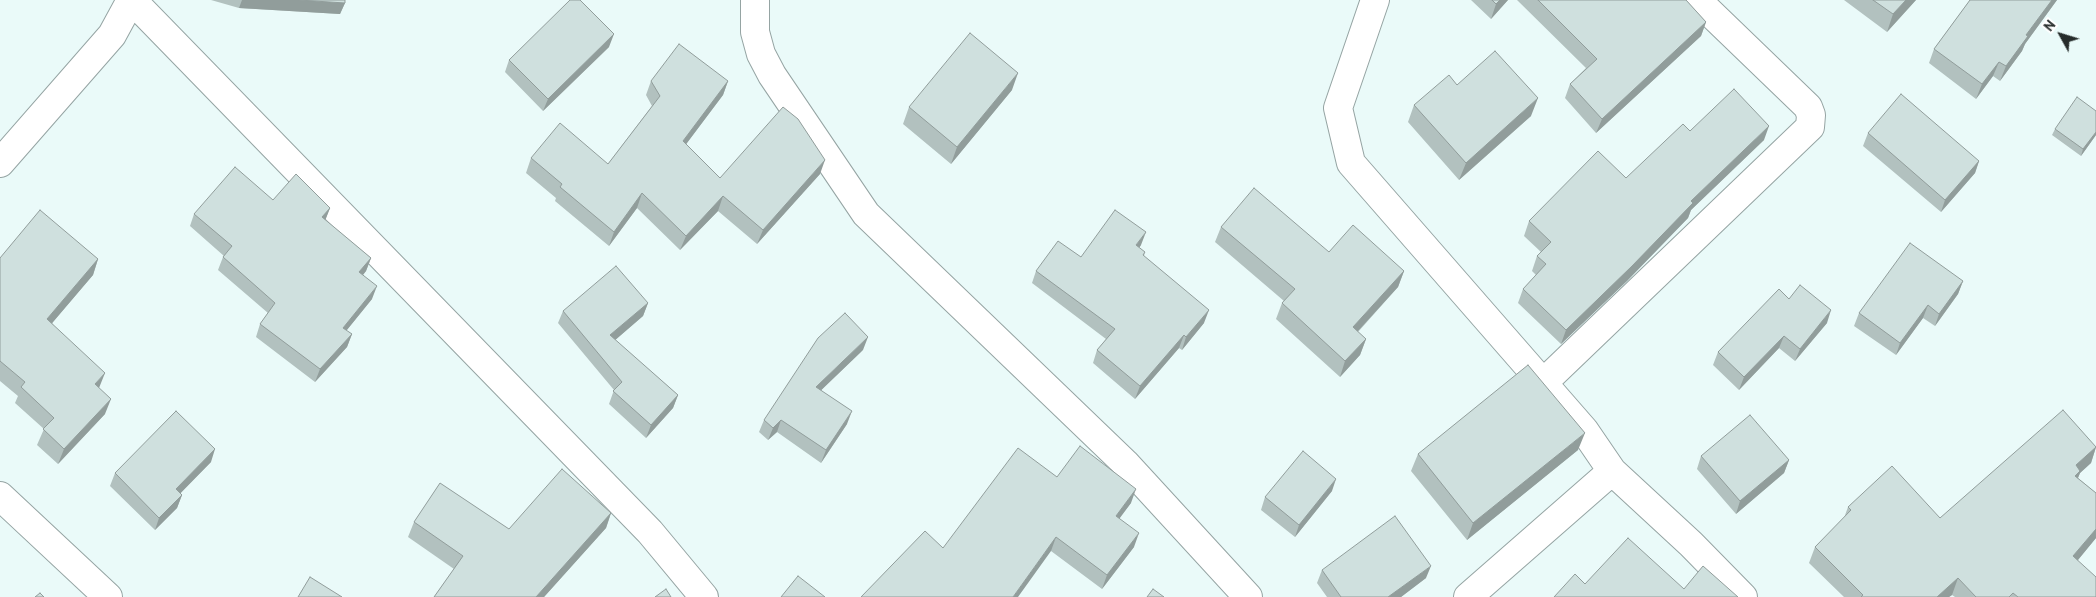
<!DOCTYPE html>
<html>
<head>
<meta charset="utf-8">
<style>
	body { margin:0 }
	#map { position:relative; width:2096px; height:597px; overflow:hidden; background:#eafaf9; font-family:"PT Sans",sans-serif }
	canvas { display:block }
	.north { position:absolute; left:2036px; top:10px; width:50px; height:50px; -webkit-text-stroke:4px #fff; paint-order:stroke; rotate:309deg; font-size:14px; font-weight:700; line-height:20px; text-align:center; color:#262c2b }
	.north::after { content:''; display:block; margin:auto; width:18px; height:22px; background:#262c2b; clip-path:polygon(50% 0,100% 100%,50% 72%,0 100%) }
</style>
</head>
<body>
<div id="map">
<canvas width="2096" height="597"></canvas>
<div class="north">N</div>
</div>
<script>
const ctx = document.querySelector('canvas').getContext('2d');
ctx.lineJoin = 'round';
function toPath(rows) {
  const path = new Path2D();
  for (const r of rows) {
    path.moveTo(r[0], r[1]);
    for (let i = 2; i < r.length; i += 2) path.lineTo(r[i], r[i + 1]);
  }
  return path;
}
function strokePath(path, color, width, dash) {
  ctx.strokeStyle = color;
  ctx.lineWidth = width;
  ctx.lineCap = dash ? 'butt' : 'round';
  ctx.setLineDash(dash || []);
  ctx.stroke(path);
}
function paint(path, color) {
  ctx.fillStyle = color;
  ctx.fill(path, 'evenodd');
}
const minor = toPath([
	[132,0,650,532,704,597],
	[755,0,755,32,761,54,772,75,866,214,1125,463,1248,597],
	[1375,0,1338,108,1351,163,1584,430,1612,471,1691,544,1743,597],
	[0,163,112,35,131,0],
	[1543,383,1810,127,1811,115,1808,107,1697,0],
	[0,496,108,597],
	[1468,597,1612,471]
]);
const wall = toPath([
	[211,0,345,0,345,3,340,14,239,8],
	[1471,0,1508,0,1491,19],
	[1517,0,1686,0,1706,22,1701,36,1596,133,1565,98,1570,84,1586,68],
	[1844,0,1916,0,1887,32],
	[1970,0,2057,0,2025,44,2022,51,2000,81,1993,76,1976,99,1929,63,1934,49],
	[609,47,543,111,505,72,509,60],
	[651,81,728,81,723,95,686,144,720,178,820,174,757,244,718,211,680,250,637,208,609,246,555,201,556,198,526,173,531,158,608,164,652,106,646,95],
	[1457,85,1531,116,1459,180,1408,122,1414,105],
	[1012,90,951,164,903,124,909,107],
	[2096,111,2096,135,2081,156,2052,135,2055,129],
	[1690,131,1764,140,1691,210,1688,218,1627,281,1561,344,1518,303,1523,289,1536,275,1532,271,1537,256,1541,252,1524,236,1529,221,1626,178],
	[1868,133,1979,161,1975,173,1941,212,1863,146],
	[273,200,330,208,325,220,371,258,366,271,363,275,372,299,346,331,352,334,347,347,315,382,256,337,260,324,268,313,218,270,223,257,224,256,190,226,194,214],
	[1221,227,1329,252,1404,271,1398,287,1358,332,1366,339,1360,355,1340,377,1276,319,1282,303,1284,301,1215,242],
	[1141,245,1139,248,1145,252,1144,256,1204,323,1182,350,1179,348,1135,399,1093,363,1097,350,1106,339,1032,283,1036,271,1081,257],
	[0,258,98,259,93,275,52,323,99,388,105,414,58,464,37,445,44,429,15,403,18,396,0,381],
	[1963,281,1958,294,1935,326,1923,318,1896,355,1854,326,1859,313],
	[1789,299,1827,323,1795,361,1779,348,1739,390,1713,365,1718,352],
	[648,303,643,316,615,340,678,395,673,408,646,438,609,404,614,390,558,323,563,311],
	[863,350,821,390,847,424,821,463,777,432,768,440,759,432,764,420],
	[2096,447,2091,463,2080,473,2078,478,2096,493,2096,538,2078,560,2096,597,1955,597,1952,595,1949,597,1844,597,1809,563,1815,547,1844,518,1848,507,1940,518],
	[1578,450,1467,540,1411,471,1418,454],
	[1701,456,1789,460,1784,473,1736,514,1697,469],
	[211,462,180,493,182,495,177,508,155,530,110,486,115,473],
	[1057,477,1131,503,1119,518,1134,547,1102,589,1051,551,943,548],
	[1332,491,1295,537,1261,510,1265,497],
	[611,513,606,528,544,597,434,597,454,569,408,537,414,522,509,529],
	[1322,570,1426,578,1401,597,1327,597,1317,583]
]);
const shadedWall = toPath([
	[242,0,299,0,345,3,340,14,239,8],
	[1500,0,1508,0,1491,19,1496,4],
	[1906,0,1916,0,1887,32,1893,14],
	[2052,0,2057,0,2025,44,2022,51,2000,81,2006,66,2026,35],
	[1706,22,1701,36,1596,133,1602,119],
	[614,34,609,47,543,111,548,99],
	[1999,62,1993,76,1976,99,1982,84],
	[1018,73,1012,90,951,164,957,147],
	[728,81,723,95,678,155,683,141],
	[1538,98,1531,116,1459,180,1466,163],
	[1769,126,1764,140,1691,210,1688,218,1627,281,1561,344,1566,330,1691,201],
	[2096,132,2096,135,2081,156,2083,149],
	[825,160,820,174,757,244,763,230],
	[1979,161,1975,173,1941,212,1945,200],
	[642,193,637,208,609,246,614,232],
	[723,196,718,211,680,250,686,236],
	[330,208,325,221,322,217],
	[1146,232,1141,245,1132,258,1136,245],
	[371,258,366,271,355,285,359,272],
	[98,259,93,275,42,335,47,319],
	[1404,271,1398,287,1347,343,1353,327],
	[1963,281,1958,294,1935,326,1939,314],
	[377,286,372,299,338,341,343,328],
	[648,303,643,316,606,348,610,335],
	[1928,305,1923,318,1896,355,1900,343],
	[1209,310,1204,323,1182,350,1186,337],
	[1831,310,1827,323,1795,361,1800,349],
	[352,334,347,347,315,382,320,369],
	[1184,335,1179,348,1135,399,1140,386],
	[1784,336,1779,348,1739,390,1744,377],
	[868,337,863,350,811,400,816,387],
	[1366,339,1360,355,1340,377,1345,361],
	[105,373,99,388,95,384],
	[678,395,673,408,646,438,651,425],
	[111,399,105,414,58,464,64,449],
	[852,411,847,424,821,463,826,450],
	[781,420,777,432,768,440,773,428],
	[1585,433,1578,450,1467,540,1473,523],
	[2096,447,2091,463,2080,473,2074,487,2076,465],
	[215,449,211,462,172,502,176,489],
	[1789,460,1784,473,1736,514,1740,501],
	[1336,479,1332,491,1295,537,1299,525],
	[1136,489,1131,503,1111,530,1116,516],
	[182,495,177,508,155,530,159,518],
	[611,513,606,528,544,597,536,597],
	[2096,529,2096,538,2068,572,2073,556],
	[1139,533,1134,547,1102,589,1107,575],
	[1056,537,1051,551,1018,597,1013,597],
	[1431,566,1426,578,1401,597,1388,597],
	[1958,578,1952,595,1949,597,1937,597]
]);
const building = toPath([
	[299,0,345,0,345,3,299,0],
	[570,0,580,0,614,34,548,99,509,60,570,0],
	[1492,0,1500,0,1496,4,1492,0],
	[1538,0,1686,0,1706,22,1602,119,1570,84,1597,59,1538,0],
	[1873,0,1906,0,1893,14,1873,0],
	[1970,0,2052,0,2026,35,2028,36,2006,66,1999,62,1982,84,1934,49,1970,0],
	[970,33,1018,73,957,147,909,107,970,33],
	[679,44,728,81,683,141,720,178,783,107,798,119,825,160,763,230,723,196,686,236,642,193,614,232,560,187,562,184,531,158,560,123,608,164,660,96,651,81,679,44],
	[1495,51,1538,98,1466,163,1414,105,1449,75,1457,85,1495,51],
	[1734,89,1769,126,1691,201,1693,203,1632,266,1566,330,1523,289,1546,264,1537,256,1551,242,1529,221,1598,151,1626,178,1683,124,1690,131,1734,89],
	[1901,94,1979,161,1945,200,1868,133,1901,94],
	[2077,97,2096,111,2096,132,2083,149,2055,129,2077,97],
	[235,167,273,200,296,174,330,208,322,217,371,258,359,272,377,286,343,328,352,334,320,369,260,324,275,303,223,257,232,246,194,214,235,167],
	[1254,188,1329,252,1353,225,1404,271,1353,327,1366,339,1345,361,1282,303,1295,289,1221,227,1254,188],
	[40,210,98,259,47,319,105,373,95,384,111,399,64,449,43,429,54,418,21,387,25,382,0,361,0,258,40,210],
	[1115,210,1146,232,1136,245,1145,252,1143,255,1209,310,1186,337,1184,335,1140,386,1097,350,1115,329,1036,271,1058,241,1081,257,1115,210],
	[1910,243,1963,281,1939,314,1928,305,1900,343,1859,313,1910,243],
	[616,266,648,303,610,335,678,395,651,425,613,391,622,382,563,311,616,266],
	[1800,285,1831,310,1800,349,1784,336,1744,377,1718,352,1779,289,1789,299,1800,285],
	[845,313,868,337,816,387,852,411,826,450,781,420,773,428,764,420,818,338,845,313],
	[1528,365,1585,433,1473,523,1418,454,1528,365],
	[2063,410,2096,447,2076,465,2080,471,2075,476,2096,493,2096,529,2073,556,2096,577,2096,597,2018,597,2013,593,2009,597,1976,597,1958,578,1937,597,1861,597,1863,595,1815,547,1851,510,1848,507,1892,466,1940,518,2063,410],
	[176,411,215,449,176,489,182,495,159,518,115,473,176,411],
	[1750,415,1789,460,1740,501,1701,456,1750,415],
	[1080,446,1136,489,1116,516,1139,533,1107,575,1056,537,1013,597,861,597,925,531,943,548,1018,448,1057,477,1080,446],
	[1303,451,1336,479,1299,525,1265,497,1303,451],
	[562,469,611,513,536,597,434,597,463,556,414,522,440,483,509,529,562,469],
	[1395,516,1431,566,1388,597,1341,597,1322,570,1395,516],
	[1628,538,1684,589,1703,566,1738,597,1554,597,1575,574,1585,584,1628,538],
	[798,576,825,597,781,597,798,576],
	[310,577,342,597,298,597,310,577],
	[666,589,671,597,655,597,666,589],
	[1153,589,1164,597,1147,597,1153,589],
	[40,593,44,597,35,597,40,593]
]);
strokePath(minor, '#95a4a3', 30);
strokePath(minor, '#fff', 28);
paint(wall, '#b2c1bf');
paint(shadedWall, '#919d9b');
paint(building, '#cfe0de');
strokePath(building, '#919d9b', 1);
</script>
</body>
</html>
